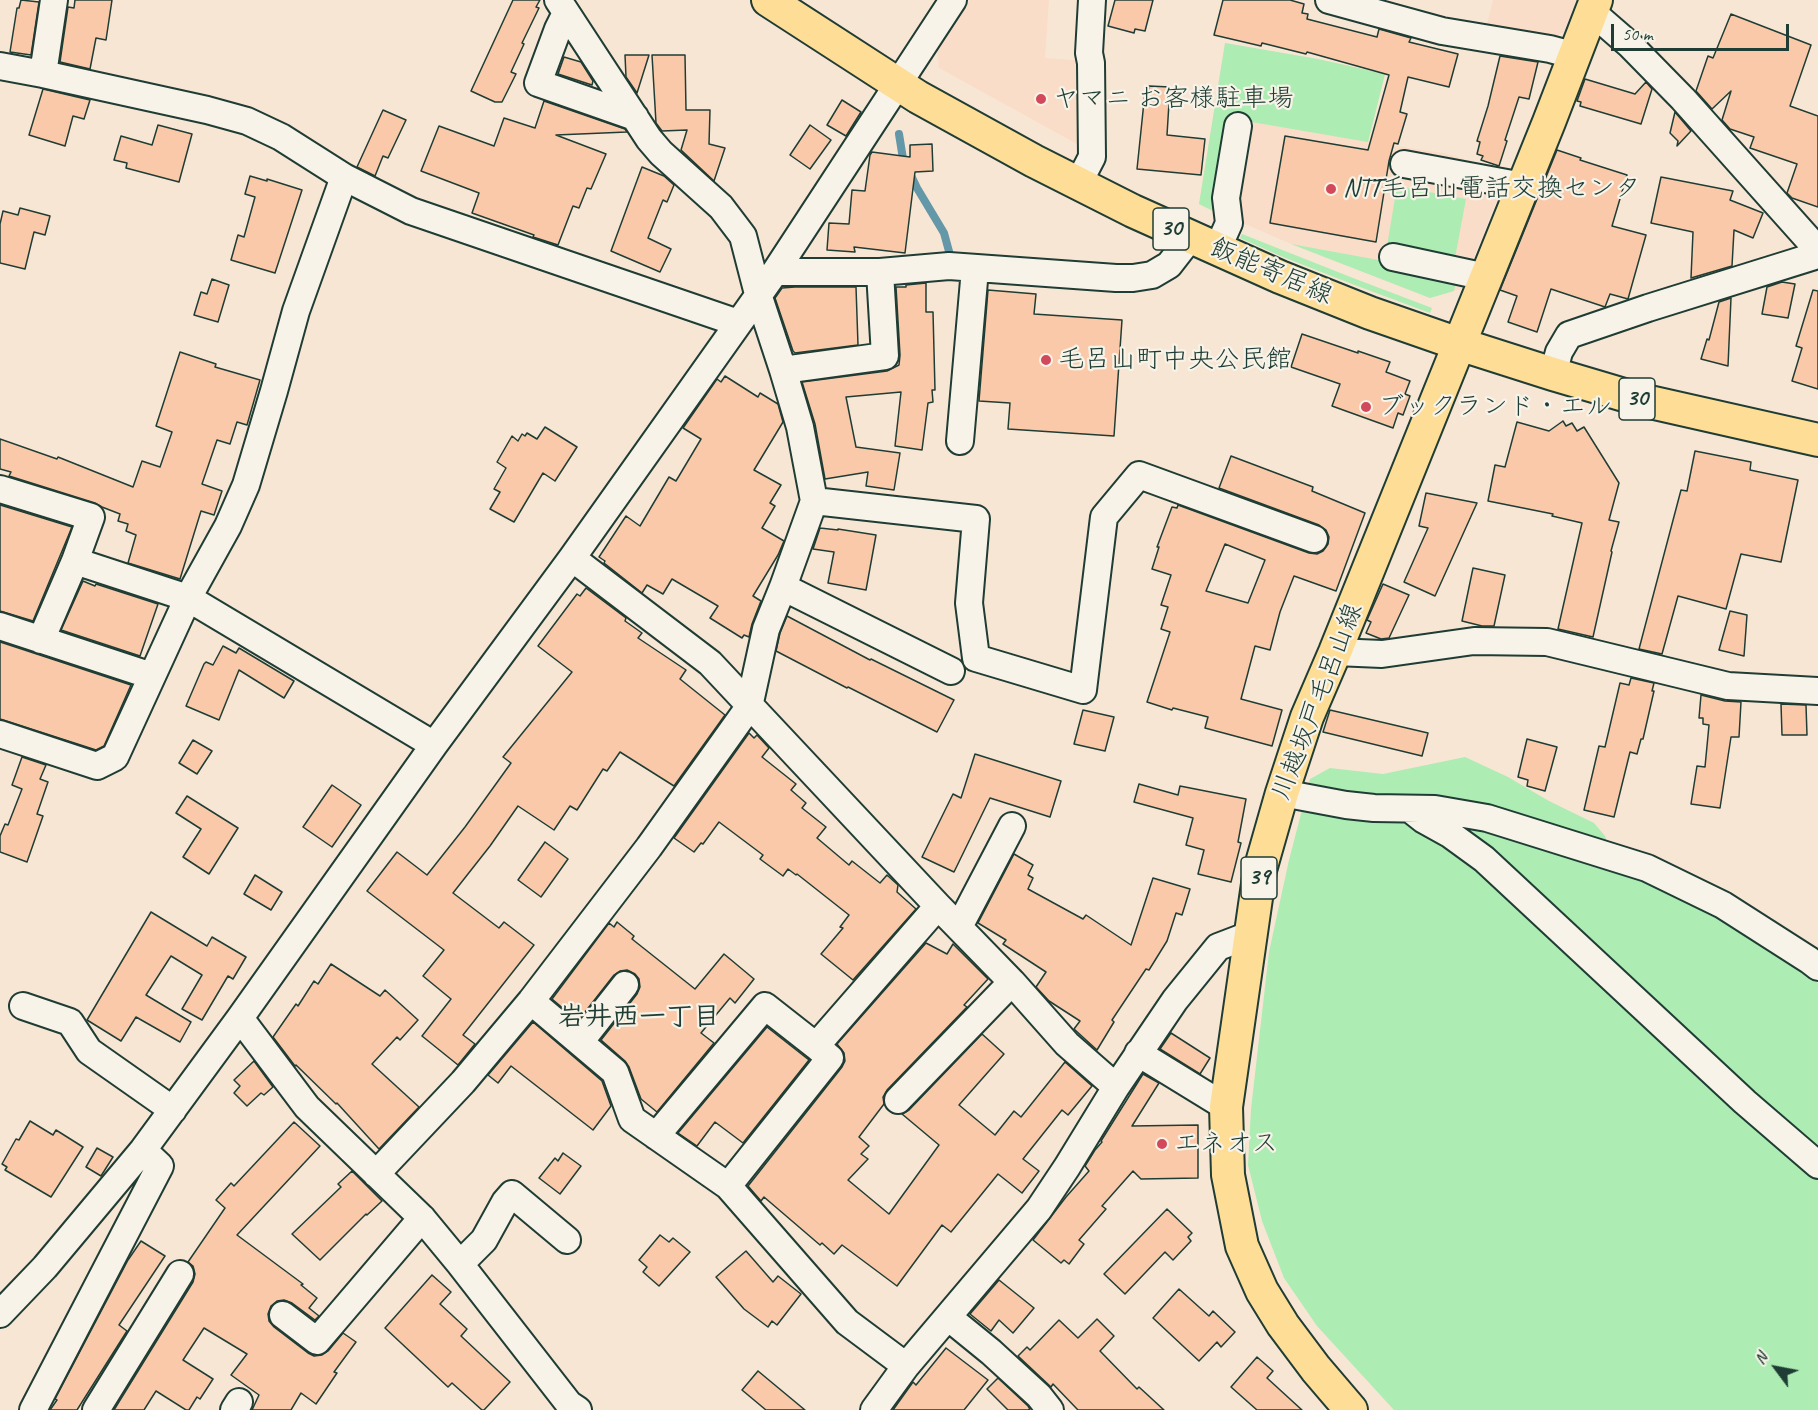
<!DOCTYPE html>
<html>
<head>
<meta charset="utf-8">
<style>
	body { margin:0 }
	#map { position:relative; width:1818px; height:1410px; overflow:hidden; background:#f8e6d5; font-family:Caveat,sans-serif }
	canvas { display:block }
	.north { position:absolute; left:1746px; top:1338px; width:60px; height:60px; -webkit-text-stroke:4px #f7f3e8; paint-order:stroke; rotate:302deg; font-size:16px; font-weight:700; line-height:24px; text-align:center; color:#1f3d34 }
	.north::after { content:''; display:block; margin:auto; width:21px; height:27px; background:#1f3d34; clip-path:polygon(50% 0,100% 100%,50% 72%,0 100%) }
	.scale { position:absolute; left:1611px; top:24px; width:178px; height:27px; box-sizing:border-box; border:3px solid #1f3d34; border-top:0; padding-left:8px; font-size:18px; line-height:21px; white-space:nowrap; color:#1f3d34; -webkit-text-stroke:4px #f7f3e8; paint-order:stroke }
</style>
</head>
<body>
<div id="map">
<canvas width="1818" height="1410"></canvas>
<div class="north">N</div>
<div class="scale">50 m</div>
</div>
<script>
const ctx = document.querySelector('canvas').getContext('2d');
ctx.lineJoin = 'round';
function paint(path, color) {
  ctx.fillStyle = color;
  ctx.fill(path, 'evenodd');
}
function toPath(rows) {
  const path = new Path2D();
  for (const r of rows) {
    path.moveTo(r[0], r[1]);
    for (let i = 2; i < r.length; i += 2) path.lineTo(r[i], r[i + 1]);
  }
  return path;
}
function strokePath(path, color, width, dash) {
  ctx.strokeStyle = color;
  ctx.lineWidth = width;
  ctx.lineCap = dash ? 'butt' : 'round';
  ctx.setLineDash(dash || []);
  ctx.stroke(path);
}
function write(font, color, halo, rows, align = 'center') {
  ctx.font = font + ' Caveat,"Klee One",sans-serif';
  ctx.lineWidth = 4.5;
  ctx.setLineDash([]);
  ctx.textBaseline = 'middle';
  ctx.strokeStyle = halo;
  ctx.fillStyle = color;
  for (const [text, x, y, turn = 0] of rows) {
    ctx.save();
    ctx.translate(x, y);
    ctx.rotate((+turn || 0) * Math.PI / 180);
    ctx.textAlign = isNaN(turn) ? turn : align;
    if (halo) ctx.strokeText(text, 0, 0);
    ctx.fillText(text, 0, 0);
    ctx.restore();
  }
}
const built = toPath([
	[970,0,1049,0,1045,58,1086,61,1086,149,939,68,937,51],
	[1493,0,1576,0,1564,32,1549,41,1485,33],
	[1225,43,1318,59,1385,74,1368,142,1444,153,1508,173,1461,289,1430,298,1291,244,1199,204]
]);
const green = toPath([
	[1225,43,1318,59,1385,74,1368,142,1234,119,1217,213,1199,204],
	[1397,186,1466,199,1455,258,1387,246],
	[1242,234,1353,278,1432,308,1430,313,1352,284,1283,257,1240,238],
	[1291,244,1384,261,1456,281,1454,291,1430,298],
	[1465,757,1508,777,1549,801,1594,823,1605,836,1616,867,1645,881,1683,897,1745,933,1818,983,1818,1410,1394,1410,1317,1326,1284,1278,1262,1221,1248,1165,1251,1109,1269,952,1289,860,1310,779,1330,768,1383,774]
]);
const stream = toPath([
	[899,134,903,159,917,188,944,233,950,255]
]);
const building = toPath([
	[21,0,39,2,31,55,10,52,17,8,19,8,21,0],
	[75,0,112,0,106,40,96,38,90,69,60,62,68,7,74,8,75,0],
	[513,0,540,0,536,7,539,8,522,43,524,44,511,72,516,74,502,102,495,102,471,91,513,0],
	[1115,0,1153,0,1145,31,1135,29,1134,33,1108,26,1115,0],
	[1223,0,1290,0,1304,4,1302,13,1308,14,1307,19,1377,37,1379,29,1411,38,1409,42,1458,54,1449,87,1408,77,1400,112,1407,114,1398,144,1394,143,1389,161,1376,242,1270,223,1285,136,1368,150,1389,75,1307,52,1306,54,1262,43,1261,46,1214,35,1223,0],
	[1731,14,1811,45,1790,106,1818,116,1818,207,1792,198,1787,193,1797,164,1750,148,1754,137,1730,129,1722,120,1731,91,1712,109,1696,91,1708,56,1713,58,1731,14],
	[625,55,649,55,637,93,626,77,625,55],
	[652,55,685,55,686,110,710,110,709,144,725,148,714,181,681,150,687,130,662,131,656,123,652,55],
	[1500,56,1538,62,1529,99,1519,97,1505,140,1507,141,1499,166,1481,160,1483,156,1477,154,1480,142,1477,141,1488,106,1500,56],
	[564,57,581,62,593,81,592,85,558,74,564,57],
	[1585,79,1635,94,1646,82,1652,89,1641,124,1580,106,1581,102,1577,101,1585,79],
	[1149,86,1170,87,1167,135,1205,139,1201,175,1137,169,1145,92,1149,92,1149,86],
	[43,89,90,100,84,119,73,116,65,146,29,135,43,89],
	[842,100,861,112,846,136,827,125,842,100],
	[544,101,625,129,627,132,556,135,606,154,591,189,587,188,579,208,573,206,558,245,533,237,534,235,472,213,479,193,421,171,439,126,494,146,504,118,535,128,544,101],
	[383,110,406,120,388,158,383,156,375,176,357,167,383,110],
	[1675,112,1691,131,1677,146,1678,141,1670,133,1675,112],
	[158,125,192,134,179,182,126,168,127,163,114,160,121,136,152,145,158,125],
	[810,125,831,140,810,169,790,155,810,125],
	[932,144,933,171,915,172,905,253,854,247,855,252,827,250,829,223,849,224,852,190,865,191,870,155,872,152,910,157,910,145,932,144],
	[1557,150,1581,158,1580,160,1627,175,1612,226,1646,235,1628,299,1610,294,1605,307,1551,289,1537,332,1508,322,1517,296,1500,290,1557,150],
	[642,167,664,176,674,185,667,202,663,200,648,238,671,249,660,272,611,251,642,167],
	[250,176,267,181,267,179,302,190,275,273,231,260,238,235,244,237,255,197,245,194,250,176],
	[1661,177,1733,191,1730,200,1763,213,1753,238,1734,230,1732,266,1691,278,1693,232,1651,223,1661,177],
	[20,208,50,216,45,235,34,232,25,269,0,263,0,224,3,211,18,215,20,208],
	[212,279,229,285,218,322,194,315,201,292,207,294,212,279],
	[1782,282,1795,284,1788,318,1762,314,1767,287,1782,282],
	[926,283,926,312,933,312,935,390,932,390,933,402,928,403,922,450,895,446,901,392,846,397,856,447,900,453,894,490,866,486,868,472,825,479,815,424,802,382,887,371,899,365,900,355,896,287,906,287,906,285,926,283],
	[795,287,856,287,858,345,795,353,793,351,775,298,782,288,795,287],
	[988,290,1036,294,1034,314,1122,320,1114,436,1008,429,1010,403,979,401,988,290],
	[1813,290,1818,291,1818,389,1792,381,1802,348,1796,346,1813,290],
	[1731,298,1728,366,1701,359,1707,339,1709,340,1719,302,1731,298],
	[1302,334,1358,353,1358,351,1390,362,1386,372,1410,381,1405,394,1410,396,1403,415,1398,413,1393,428,1332,406,1340,384,1291,367,1302,334],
	[180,352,216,364,215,367,260,380,247,425,237,422,230,444,217,440,202,484,222,491,214,515,201,511,180,579,128,563,136,535,126,531,128,524,118,521,120,514,102,507,95,503,9,476,11,472,0,469,0,439,57,459,58,457,133,487,142,461,160,467,172,432,156,426,180,352],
	[725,376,758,397,760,393,778,404,783,422,754,470,781,485,770,503,775,506,762,528,784,541,778,555,753,596,761,601,752,624,749,637,744,635,742,638,710,618,718,606,672,579,663,594,647,585,642,593,604,563,605,561,599,557,626,516,640,526,669,477,676,481,701,439,683,428,717,379,721,382,725,376],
	[1563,421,1566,426,1572,423,1577,431,1584,427,1619,483,1609,520,1619,522,1611,551,1612,552,1593,637,1558,629,1582,523,1552,516,1553,514,1488,501,1495,465,1505,467,1517,422,1549,431,1563,421],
	[545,427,577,447,555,481,543,473,514,522,490,509,500,492,494,489,506,468,497,462,512,436,518,441,522,434,525,436,527,433,537,439,545,427],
	[1695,451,1751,462,1750,470,1798,480,1781,562,1741,554,1726,609,1678,596,1662,654,1639,649,1681,490,1687,491,1695,451],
	[1231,456,1313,487,1312,491,1365,513,1336,591,1294,576,1280,612,1270,650,1255,646,1241,699,1282,710,1272,746,1205,728,1208,717,1173,708,1172,710,1147,702,1170,632,1161,629,1168,607,1161,605,1171,575,1152,569,1159,547,1157,547,1172,507,1177,508,1178,505,1309,553,1317,554,1323,551,1328,544,1329,537,1326,530,1319,525,1219,488,1231,456],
	[1225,544,1265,560,1248,603,1206,591,1225,544],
	[1426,493,1477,503,1435,596,1404,582,1428,528,1419,526,1426,493],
	[0,505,72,527,33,621,0,611,0,505],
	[820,528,838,530,838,529,876,535,866,590,828,583,834,552,813,549,820,528],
	[1473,568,1505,575,1494,626,1482,626,1462,621,1473,568],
	[83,581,95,586,96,584,158,604,140,656,61,630,83,581],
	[1383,584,1409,595,1389,638,1381,639,1366,633,1371,622,1367,620,1383,584],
	[586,588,626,618,625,621,642,633,638,638,686,670,680,679,725,715,674,786,620,752,607,771,603,769,577,810,570,806,554,830,518,806,490,846,453,893,499,928,504,922,534,945,463,1035,475,1044,458,1065,422,1036,451,999,423,976,444,950,367,891,397,852,427,875,465,827,511,763,503,757,572,672,538,646,577,594,580,596,586,588],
	[1730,611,1747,615,1744,656,1719,650,1730,611],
	[787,616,870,660,871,659,954,700,937,732,848,687,847,688,776,651,780,633,787,616],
	[0,642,131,685,104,746,96,750,0,719,0,642],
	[223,646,236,653,239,648,294,681,284,698,239,670,219,720,186,706,204,664,206,662,213,665,223,646],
	[1631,678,1654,683,1652,691,1654,691,1643,739,1641,739,1637,754,1630,752,1614,817,1584,810,1599,746,1605,747,1620,683,1629,685,1631,678],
	[1701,695,1725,701,1741,702,1739,737,1731,737,1720,808,1691,804,1697,766,1705,767,1709,725,1703,724,1703,718,1699,718,1701,695],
	[1781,704,1806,705,1807,735,1782,735,1781,704],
	[1083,710,1114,717,1105,751,1074,744,1083,710],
	[1330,710,1428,733,1422,756,1323,732,1330,710],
	[749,733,754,738,757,735,769,748,762,757,796,784,791,790,806,803,802,808,826,827,817,838,849,865,852,861,880,883,887,875,898,885,897,892,916,909,853,980,821,954,843,928,840,927,849,915,797,874,796,875,788,869,783,876,760,859,763,855,719,822,703,844,701,843,694,852,674,838,749,733],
	[1527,739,1557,747,1545,791,1527,786,1528,780,1518,777,1527,739],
	[193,740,212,751,197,774,179,763,193,740],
	[975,754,1061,781,1050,817,990,798,954,872,922,857,953,794,961,798,975,754],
	[22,757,46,765,40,779,48,782,37,814,43,816,27,862,0,852,0,836,5,824,8,825,22,789,12,785,22,757],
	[1139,784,1178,795,1180,786,1246,799,1238,842,1241,843,1231,882,1198,874,1204,850,1186,845,1193,818,1134,802,1139,784],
	[332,785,361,805,332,847,303,827,332,785],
	[187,796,238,828,209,874,183,857,201,829,176,813,187,796],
	[545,842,568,859,541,897,518,880,545,842],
	[1014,854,1033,865,1028,875,1033,878,1028,889,1083,919,1086,915,1131,945,1153,878,1190,889,1182,915,1176,913,1167,941,1149,970,1146,969,1112,1020,1114,1022,1097,1050,1074,1029,1080,1021,1049,1001,1036,987,1046,972,1003,944,1006,940,978,923,1014,854],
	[255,875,282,892,271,910,244,894,255,875],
	[151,912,207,946,212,937,246,957,233,979,228,976,202,1020,182,1009,202,975,171,956,146,995,191,1022,180,1042,136,1017,121,1041,87,1020,151,912],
	[617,922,634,936,632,939,695,989,724,954,754,979,735,1003,730,998,701,1033,714,1043,657,1112,641,1099,629,1067,625,1061,601,1040,637,994,640,987,639,979,635,974,627,970,620,971,614,975,578,1021,552,999,609,923,614,927,617,922],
	[926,943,947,954,953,944,988,979,964,1005,967,1007,887,1090,883,1097,884,1104,859,1137,869,1146,861,1154,868,1159,848,1180,889,1214,939,1145,902,1114,909,1110,982,1034,1004,1054,959,1105,995,1135,1014,1111,1021,1117,1065,1062,1092,1086,1068,1115,1062,1110,1023,1159,1039,1171,1022,1193,998,1174,951,1232,942,1225,897,1286,842,1245,834,1254,822,1243,820,1245,764,1197,761,1201,748,1186,842,1067,845,1061,844,1053,837,1044,926,943],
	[331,964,380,996,385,990,418,1020,400,1040,397,1037,372,1064,419,1107,379,1149,337,1103,336,1104,296,1065,295,1066,273,1037,296,1004,298,1006,314,981,318,984,331,964],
	[533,1022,602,1081,611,1106,593,1130,511,1066,498,1083,488,1075,533,1022],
	[767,1027,809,1060,743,1143,715,1122,697,1146,678,1133,767,1027],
	[1171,1033,1210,1058,1200,1074,1160,1049,1171,1033],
	[254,1061,273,1087,264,1095,261,1093,247,1106,234,1093,240,1086,234,1080,254,1061],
	[1143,1074,1159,1083,1132,1126,1198,1125,1198,1178,1141,1179,1133,1171,1102,1206,1106,1209,1079,1240,1084,1244,1069,1264,1064,1260,1061,1263,1033,1240,1066,1197,1089,1171,1085,1166,1095,1150,1102,1142,1101,1141,1143,1074],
	[30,1121,53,1135,56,1130,83,1147,51,1197,5,1170,7,1167,2,1164,16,1139,19,1140,30,1121],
	[294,1122,320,1146,237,1235,303,1284,301,1285,317,1298,309,1308,319,1316,315,1320,292,1303,284,1300,277,1301,271,1306,268,1314,269,1321,274,1327,308,1353,314,1356,322,1355,328,1351,343,1333,356,1342,334,1372,337,1373,316,1404,301,1393,291,1410,252,1410,259,1395,231,1375,247,1354,204,1328,183,1360,213,1379,200,1399,197,1397,189,1410,186,1410,156,1391,144,1410,114,1410,193,1282,195,1274,193,1266,188,1262,225,1208,216,1200,231,1183,234,1186,294,1122],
	[97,1148,113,1157,101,1176,86,1167,97,1148],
	[563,1153,581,1166,560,1194,539,1178,555,1158,558,1161,563,1153],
	[352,1171,382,1201,367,1215,366,1214,320,1260,292,1234,341,1187,338,1184,352,1171],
	[1167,1209,1192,1233,1188,1237,1191,1241,1173,1260,1165,1252,1125,1294,1104,1274,1167,1209],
	[660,1235,669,1242,673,1238,690,1252,659,1286,643,1272,647,1267,639,1260,660,1235],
	[141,1241,165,1256,119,1325,127,1331,77,1410,50,1410,57,1400,55,1399,128,1260,141,1241],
	[746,1251,773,1282,778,1276,801,1294,777,1325,772,1321,768,1327,744,1309,716,1277,746,1251],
	[432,1275,451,1292,440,1304,467,1329,461,1336,510,1382,484,1410,482,1410,452,1383,448,1387,385,1328,432,1275],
	[999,1280,1034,1308,1013,1333,999,1320,991,1331,970,1314,999,1280],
	[1179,1289,1209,1316,1213,1311,1235,1332,1221,1347,1217,1342,1199,1361,1153,1318,1179,1289],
	[1097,1319,1114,1336,1100,1351,1137,1389,1139,1387,1164,1410,1078,1410,1053,1384,1051,1387,1018,1356,1027,1347,1030,1350,1059,1320,1078,1338,1097,1319],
	[946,1348,988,1380,964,1410,893,1410,913,1382,916,1385,946,1348],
	[1257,1357,1273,1371,1267,1378,1302,1410,1257,1410,1231,1387,1257,1357],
	[758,1371,805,1410,766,1410,742,1390,758,1371],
	[998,1378,1028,1406,1030,1409,1028,1410,1008,1410,987,1389,998,1378]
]);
const minor = toPath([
	[1329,0,1442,31,1550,49,1576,56],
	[1592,12,1630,45,1683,99,1818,250],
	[566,13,558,29,538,83,635,117],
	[0,66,43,74,207,110,247,121,281,137,344,177,411,211,738,323],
	[43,74,54,0],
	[1404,164,1523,186],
	[1078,184,1092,157,1091,63,1089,53,1092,0],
	[1217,250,1229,223,1226,198,1238,126],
	[1393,257,1486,277],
	[775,272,880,272,949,266,1116,278,1133,278,1152,275,1169,265,1190,238],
	[783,370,885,356,880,272],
	[1553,374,1559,352,1569,335,1648,308,1818,255],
	[960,441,975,269],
	[0,489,91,517,75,561,41,640],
	[814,501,976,519,969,603,976,658,1083,690,1104,517,1139,475,1314,539],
	[572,558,710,663,938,906,1012,982,1067,1044,1116,1087],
	[75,561,188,598,434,745],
	[783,587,951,671],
	[0,626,152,676],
	[1335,652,1382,654,1474,641,1547,642,1728,686,1818,691],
	[0,734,97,766,115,757,188,598,228,526,246,485,274,391,296,311,344,177],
	[1282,793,1346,805,1374,808,1435,809,1487,818,1647,868,1723,905,1809,960,1818,967],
	[1410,809,1424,820,1451,835,1484,859,1745,1102,1818,1165],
	[959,927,1012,826],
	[531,1001,615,1072,632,1119,728,1186,847,1322,906,1366],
	[23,1006,70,1022,89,1051,173,1110],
	[240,1018,307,1107,422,1218,460,1264,569,1404,578,1410],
	[580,1042,625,985],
	[1138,1053,1226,1107],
	[898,1100,1012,982],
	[656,1136,765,1006,816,1046],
	[376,1174,463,1082,531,1001,649,847,749,707,766,629,783,587,814,501,800,427,783,370,758,294,743,236,721,207,661,153,649,139,558,0],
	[728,1186,830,1058,816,1046,938,906],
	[460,1264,484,1240,505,1202,512,1194,567,1240],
	[0,1314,45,1267,143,1150,240,1018,434,745,572,558,775,272,953,0],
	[283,1315,317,1341,422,1218],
	[948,1317,991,1352,1039,1396,1050,1410],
	[33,1410,160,1166,143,1150],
	[96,1410,180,1274],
	[234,1410,239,1402],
	[874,1410,906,1366,1039,1209,1067,1167,1116,1087,1175,1000,1218,947,1252,934]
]);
const major = toPath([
	[768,0,918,97,1034,161,1133,211,1280,277,1370,313,1459,344,1553,374,1641,400,1818,440],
	[1351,1410,1316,1369,1283,1325,1262,1291,1242,1246,1228,1175,1226,1107,1260,870,1282,793,1307,717,1335,652,1549,122,1596,0]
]);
const markers = [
	[1041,99,6,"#d1495b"],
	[1331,189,6,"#d1495b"],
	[1046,360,6,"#d1495b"],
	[1366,407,6,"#d1495b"],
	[1162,1144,6,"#d1495b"]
];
const shields = [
	[1171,229,36],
	[1637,399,36],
	[1259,878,36]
];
const shieldNames = [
	["30",1171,229],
	["30",1637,399],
	["39",1259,878]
];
const poiNames = [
	["ヤマニ お客様駐車場",1053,99],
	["NTT毛呂山電話交換センタ",1343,189],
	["毛呂山町中央公民館",1058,360],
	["ブックランド・エル",1378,407],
	["エネオス",1174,1144]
];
const streetNames = [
	["飯能寄居線",1271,272,23],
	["川越坂戸毛呂山線",1318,702,-69]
];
const neighbourhoodNames = [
	["岩井西一丁目",639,1018]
];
paint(built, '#f9ddc8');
paint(green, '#adecb3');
strokePath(stream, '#6497a7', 8);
paint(building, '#fac9a9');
strokePath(building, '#1f3d34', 1.5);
strokePath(minor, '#1f3d34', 30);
strokePath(major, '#1f3d34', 36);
strokePath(minor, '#f7f3e8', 26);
strokePath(major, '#fedd96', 32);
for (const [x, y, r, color] of markers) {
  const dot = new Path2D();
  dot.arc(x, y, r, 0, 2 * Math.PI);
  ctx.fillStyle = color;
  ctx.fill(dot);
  strokePath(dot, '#f7f3e8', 2);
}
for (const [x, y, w] of shields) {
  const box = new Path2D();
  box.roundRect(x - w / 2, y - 21, w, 42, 4.5);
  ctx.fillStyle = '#f7f3e8';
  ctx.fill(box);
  strokePath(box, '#1f3d34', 1.5);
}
write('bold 24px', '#1f3d34', null, shieldNames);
write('26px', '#1f3d34', '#f7f3e8', poiNames, 'left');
write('26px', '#1f3d34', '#f7f3e8', streetNames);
write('bold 27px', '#1f3d34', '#f7f3e8', neighbourhoodNames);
</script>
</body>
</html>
